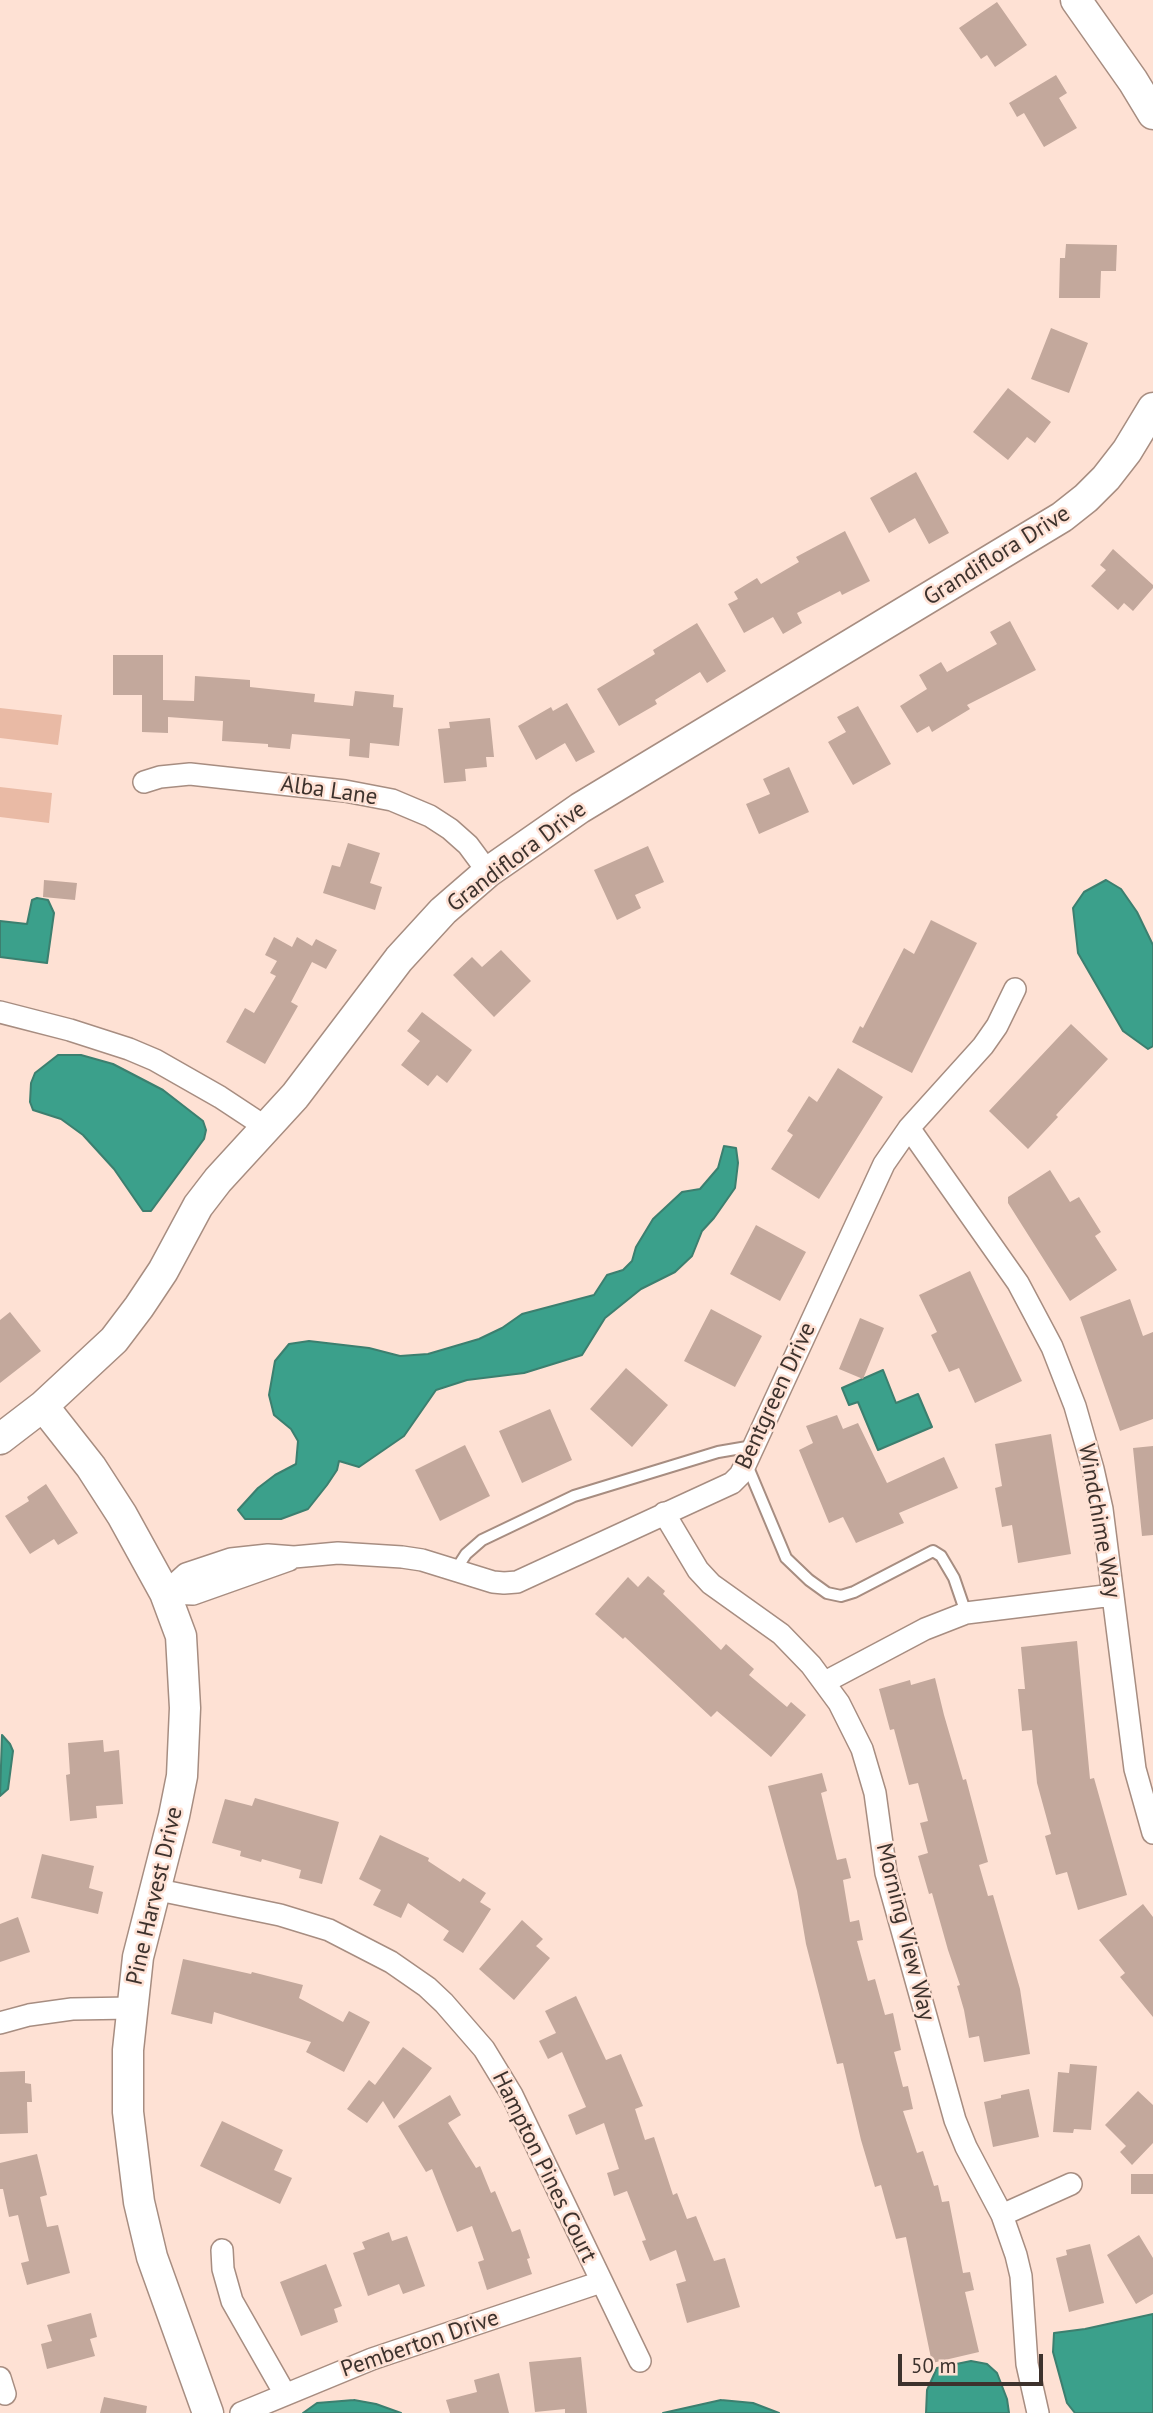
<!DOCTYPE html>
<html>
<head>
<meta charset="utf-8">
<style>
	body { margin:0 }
	#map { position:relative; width:1153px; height:2413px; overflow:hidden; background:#fee1d4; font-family:"PT Sans",sans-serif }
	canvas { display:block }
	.scale { position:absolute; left:898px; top:2354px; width:145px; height:32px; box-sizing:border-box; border:4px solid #3d322d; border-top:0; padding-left:9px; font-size:21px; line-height:24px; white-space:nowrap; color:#3d322d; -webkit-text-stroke:5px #fee1d4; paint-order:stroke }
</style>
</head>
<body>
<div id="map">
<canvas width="1153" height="2413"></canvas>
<div class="scale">50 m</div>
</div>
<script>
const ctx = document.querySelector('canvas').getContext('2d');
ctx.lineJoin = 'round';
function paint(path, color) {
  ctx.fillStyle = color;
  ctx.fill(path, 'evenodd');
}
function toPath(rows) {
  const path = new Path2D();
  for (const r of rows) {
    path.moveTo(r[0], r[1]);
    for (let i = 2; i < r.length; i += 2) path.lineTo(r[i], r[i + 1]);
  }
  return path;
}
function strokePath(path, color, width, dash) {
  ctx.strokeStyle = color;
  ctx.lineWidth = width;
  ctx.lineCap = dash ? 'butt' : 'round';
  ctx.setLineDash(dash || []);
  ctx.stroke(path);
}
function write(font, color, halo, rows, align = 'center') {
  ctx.font = font + ' "PT Sans",sans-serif';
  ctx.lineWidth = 5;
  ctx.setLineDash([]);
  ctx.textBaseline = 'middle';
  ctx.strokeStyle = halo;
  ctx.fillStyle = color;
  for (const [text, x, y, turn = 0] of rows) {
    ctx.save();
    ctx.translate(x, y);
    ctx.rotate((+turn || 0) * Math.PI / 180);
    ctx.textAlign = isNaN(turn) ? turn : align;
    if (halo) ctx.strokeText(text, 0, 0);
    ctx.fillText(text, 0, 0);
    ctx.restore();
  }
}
const green = toPath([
	[0,708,62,715,58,745,0,738],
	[0,787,52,793,49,823,0,817]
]);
const water = toPath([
	[1106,880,1121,889,1137,912,1153,945,1153,1046,1148,1049,1123,1031,1078,953,1073,908,1084,892,1106,880],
	[37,898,48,900,54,913,47,963,0,957,0,921,27,924,32,900,37,898],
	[58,1055,81,1055,113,1064,163,1090,203,1121,206,1130,204,1139,151,1211,143,1211,114,1169,83,1135,61,1119,33,1110,30,1102,31,1083,35,1073,58,1055],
	[724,1146,736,1148,738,1163,735,1188,714,1218,702,1231,692,1256,675,1272,641,1289,605,1318,582,1355,524,1373,467,1380,436,1390,404,1436,359,1467,339,1461,337,1470,327,1485,308,1509,281,1519,245,1519,238,1510,258,1488,275,1475,296,1464,298,1441,291,1429,274,1415,269,1395,275,1361,289,1344,309,1341,369,1348,400,1356,428,1354,479,1339,502,1328,522,1314,594,1295,607,1275,623,1270,632,1261,636,1247,653,1219,682,1192,700,1189,718,1168,724,1146],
	[883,1370,896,1403,918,1394,932,1427,878,1450,858,1402,849,1405,842,1388,883,1370],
	[2,1735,10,1744,13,1751,8,1789,0,1796,2,1735],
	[1153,2314,1153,2413,1075,2413,1067,2403,1053,2352,1054,2333,1085,2329,1153,2314],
	[971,2361,987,2364,997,2373,1007,2399,1009,2413,926,2413,927,2390,937,2368,971,2361],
	[354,2400,376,2404,401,2413,303,2413,317,2403,354,2400],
	[721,2400,753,2403,779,2413,663,2413,721,2400]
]);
const building = toPath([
	[997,2,1027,45,995,67,987,55,981,59,959,28],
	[1056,75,1067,93,1059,98,1077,128,1044,147,1024,113,1017,117,1009,103],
	[1066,244,1117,245,1116,271,1101,271,1100,298,1059,298,1060,258,1065,258],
	[1051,328,1088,343,1069,393,1031,379],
	[1008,388,1051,422,1035,443,1027,437,1008,460,973,432],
	[916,472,949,533,929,544,915,518,889,533,870,498],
	[845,531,870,581,842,595,840,591,797,613,802,623,783,634,773,617,744,633,728,604,738,599,734,592,757,578,761,584,799,562,796,557],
	[1113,549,1153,585,1153,588,1133,611,1124,603,1118,610,1091,586,1106,570,1100,565],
	[1010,621,1036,670,967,705,970,709,932,732,929,726,917,733,900,706,927,689,919,675,941,662,947,672,997,644,990,632],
	[697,623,726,671,707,683,700,672,655,700,657,704,619,726,597,689,655,654,653,650],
	[113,655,163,655,163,700,194,701,195,676,250,680,250,687,315,694,314,702,353,706,355,691,394,695,393,707,403,708,399,746,370,743,369,758,349,756,350,739,292,734,290,749,268,747,268,744,222,741,223,721,168,717,168,733,142,732,142,695,113,695],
	[567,703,595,752,576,762,565,743,536,760,518,726,551,707,553,711],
	[858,706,891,764,853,785,828,742,846,732,837,717],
	[490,718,494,757,486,757,487,767,465,769,466,781,444,783,438,729,450,728,449,722],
	[789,767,809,812,759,834,746,804,770,794,763,779],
	[348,843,380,853,370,883,382,887,375,910,323,893,332,865,340,867],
	[648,846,664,882,635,895,641,908,617,920,594,870],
	[44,880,77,883,75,900,43,897],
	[931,920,977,943,912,1073,852,1042,860,1026,863,1028,904,948,914,954],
	[274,937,292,947,297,937,312,946,316,939,337,950,326,969,312,962,291,1002,298,1006,265,1064,226,1042,245,1008,254,1013,276,976,270,973,277,961,265,955],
	[501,950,531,981,494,1017,453,975,472,957,482,967],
	[422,1012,472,1050,447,1083,437,1075,428,1086,401,1065,420,1041,407,1031],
	[1071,1024,1108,1059,1056,1115,1058,1117,1028,1149,989,1111],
	[838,1068,883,1097,819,1199,771,1169,793,1135,787,1131,809,1096,817,1102],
	[1050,1170,1070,1202,1079,1197,1101,1232,1095,1236,1117,1270,1070,1301,1008,1203,1008,1197],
	[756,1225,806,1252,780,1301,730,1274],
	[970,1271,1022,1381,975,1403,959,1368,949,1372,931,1335,937,1332,919,1295],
	[1130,1299,1143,1336,1153,1332,1153,1419,1120,1431,1080,1317],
	[711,1309,762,1336,735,1387,684,1361],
	[10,1312,41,1351,0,1383,0,1320],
	[860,1318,884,1328,863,1379,839,1369],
	[626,1368,668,1405,632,1447,590,1409],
	[550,1409,572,1460,522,1483,499,1431],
	[837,1415,843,1429,858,1423,887,1483,944,1457,958,1488,899,1513,904,1523,856,1543,843,1517,829,1523,799,1450,813,1443,806,1426],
	[1051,1434,1071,1554,1018,1563,1012,1525,1002,1527,995,1488,1002,1486,995,1444],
	[465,1445,490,1496,440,1521,415,1470],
	[1153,1446,1153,1535,1142,1536,1133,1448],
	[46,1484,78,1533,58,1545,54,1539,30,1554,5,1516,29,1501,27,1497],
	[648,1576,665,1591,663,1594,721,1650,726,1644,754,1669,749,1675,787,1707,791,1702,806,1715,771,1757,717,1711,711,1717,625,1637,623,1639,595,1614,628,1577,638,1587],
	[1077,1641,1090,1779,1094,1778,1127,1895,1078,1910,1067,1872,1056,1875,1045,1836,1051,1834,1037,1783,1032,1730,1022,1731,1018,1689,1025,1689,1021,1647],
	[935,1678,944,1715,963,1780,966,1779,988,1862,979,1865,988,1896,993,1895,1020,1989,1030,2054,984,2062,979,2036,969,2038,964,2010,957,1986,960,1985,948,1950,932,1893,929,1894,918,1856,928,1853,920,1823,928,1821,918,1783,909,1785,894,1729,890,1730,879,1689,910,1680,911,1685],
	[103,1740,104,1752,119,1750,123,1804,96,1806,97,1818,70,1821,66,1775,70,1774,68,1743],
	[822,1773,827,1791,821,1793,837,1860,846,1858,851,1878,843,1880,850,1922,859,1920,863,1940,857,1941,868,1981,875,1979,885,2015,893,2013,901,2050,894,2052,903,2087,908,2086,913,2109,903,2111,917,2153,923,2151,934,2186,938,2185,942,2202,949,2201,963,2273,970,2272,974,2290,965,2292,979,2352,932,2363,906,2237,896,2239,881,2185,875,2187,861,2140,843,2063,837,2064,806,1944,797,1891,768,1786],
	[255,1798,339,1822,322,1884,299,1878,301,1870,262,1859,261,1862,240,1856,241,1851,212,1843,225,1799,252,1806],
	[380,1835,429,1858,428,1861,460,1882,463,1878,486,1893,480,1902,491,1909,463,1953,443,1940,449,1931,408,1903,401,1918,373,1905,381,1890,359,1879],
	[42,1854,94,1866,89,1888,103,1892,98,1914,31,1898],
	[1143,1904,1153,1917,1153,2017,1120,1977,1125,1973,1099,1940],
	[18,1917,30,1952,0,1962,0,1924],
	[522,1920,543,1939,536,1946,550,1958,514,2000,479,1969],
	[183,1959,251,1974,252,1972,303,1985,299,1998,343,2022,349,2011,370,2022,344,2072,306,2052,311,2042,214,2012,212,2024,171,2014],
	[576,1996,606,2060,621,2054,643,2106,635,2109,645,2140,654,2137,673,2195,677,2193,687,2219,696,2216,714,2261,725,2258,740,2307,687,2323,676,2284,686,2281,676,2250,650,2261,642,2241,646,2240,627,2191,614,2196,607,2173,619,2169,604,2123,576,2135,568,2115,586,2107,562,2052,548,2059,539,2041,556,2033,545,2011],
	[403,2047,432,2068,394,2119,383,2101,367,2123,347,2109,369,2080,375,2085],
	[1070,2064,1097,2066,1091,2130,1074,2129,1073,2133,1053,2132,1058,2072,1069,2073],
	[25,2071,25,2083,31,2084,32,2102,27,2102,28,2133,0,2134,0,2072],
	[1029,2089,1039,2137,993,2147,984,2102,1001,2098,1001,2095],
	[1138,2091,1153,2105,1153,2143,1132,2165,1120,2152,1126,2146,1105,2125],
	[450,2095,461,2115,448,2123,476,2168,480,2166,491,2193,495,2191,512,2232,520,2229,530,2258,527,2259,532,2274,487,2290,478,2262,484,2260,472,2226,457,2232,432,2169,426,2172,398,2126],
	[222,2121,283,2150,274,2170,292,2178,280,2204,200,2166],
	[37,2154,47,2195,40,2197,47,2227,58,2225,70,2273,27,2285,21,2263,29,2261,18,2215,9,2217,3,2189,0,2189,0,2163],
	[1131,2174,1153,2174,1153,2194,1131,2194],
	[389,2232,392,2241,407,2236,425,2286,403,2294,399,2284,368,2296,353,2253,365,2249,362,2242],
	[1139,2235,1153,2258,1153,2294,1136,2304,1107,2255],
	[1090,2244,1104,2303,1069,2312,1056,2258,1067,2255,1066,2250],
	[326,2264,342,2306,334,2309,338,2322,301,2336,280,2282],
	[91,2313,97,2337,90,2339,95,2356,47,2369,41,2344,52,2341,47,2325],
	[581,2357,587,2413,565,2413,565,2409,535,2412,529,2362],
	[499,2373,509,2413,450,2413,446,2400,477,2392,474,2380],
	[104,2397,147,2406,146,2413,100,2413]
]);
const lane = toPath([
	[747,1465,786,1558,809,1580,827,1593,841,1596,854,1592,933,1551,941,1556,954,1578,966,1613],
	[455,1571,466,1554,482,1540,574,1496,718,1452,753,1446]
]);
const street = toPath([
	[144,782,160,777,190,774,345,791,392,800,430,816,450,829,468,845,488,872],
	[0,1012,70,1030,129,1049,155,1060,220,1097,267,1128],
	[909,1128,1018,1283,1052,1347,1075,1406,1093,1469,1102,1509,1135,1769,1153,1833],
	[664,1513,698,1570,711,1584,781,1634,811,1665,839,1703,862,1749,875,1793,886,1873,955,2120,966,2147,1002,2215,1016,2255,1021,2276,1027,2364,1038,2413],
	[165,1593,186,1574,231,1559,268,1555,294,1557,338,1553,402,1557,422,1560,493,1582,504,1583,517,1582,732,1483,740,1475,746,1463,884,1164,909,1128,983,1046,997,1026,1015,989],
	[165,1593,193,1594,289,1560],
	[825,1682,925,1629,966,1613,1113,1595],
	[154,1889,280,1915,329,1930,391,1962,427,1987,444,2003,484,2049,512,2095,640,2361],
	[0,2023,29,2015,72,2009,131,2008],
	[1002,2215,1071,2184],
	[222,2250,223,2269,232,2301,285,2394],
	[0,2378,5,2394],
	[241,2413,372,2359,601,2282]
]);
const secondary = toPath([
	[1076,0,1133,81,1153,114],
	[43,1406,91,1467,122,1515,165,1593,181,1636,185,1708,182,1776,174,1816,138,1957,128,2050,128,2112,139,2202,152,2257,208,2413],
	[0,1439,43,1406,114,1340,139,1307,163,1271,198,1206,218,1180,295,1096,399,959,443,911,488,872,580,808,1062,517,1086,498,1106,478,1127,451,1153,408]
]);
const streetNames = [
	["Grandiflora Drive",997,556,-32],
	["Alba Lane",329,791,8],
	["Grandiflora Drive",517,857,-37],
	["Bentgreen Drive",776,1396,-65],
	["Windchime Way",1099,1521,80],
	["Pine Harvest Drive",155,1896,-77],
	["Morning View Way",905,1932,76],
	["Hampton Pines Court",544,2167,64],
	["Pemberton Drive",420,2344,-19]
];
paint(green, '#e9baa5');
paint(water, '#3ba08b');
strokePath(water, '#3c7f6f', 2);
paint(building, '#c3a89c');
strokePath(lane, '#a78d81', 14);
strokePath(street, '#a78d81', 24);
strokePath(secondary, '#a78d81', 33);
strokePath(lane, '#fff', 10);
strokePath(street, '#fff', 21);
strokePath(secondary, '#fff', 30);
write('23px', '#3d322d', '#fee1d4', streetNames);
</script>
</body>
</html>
